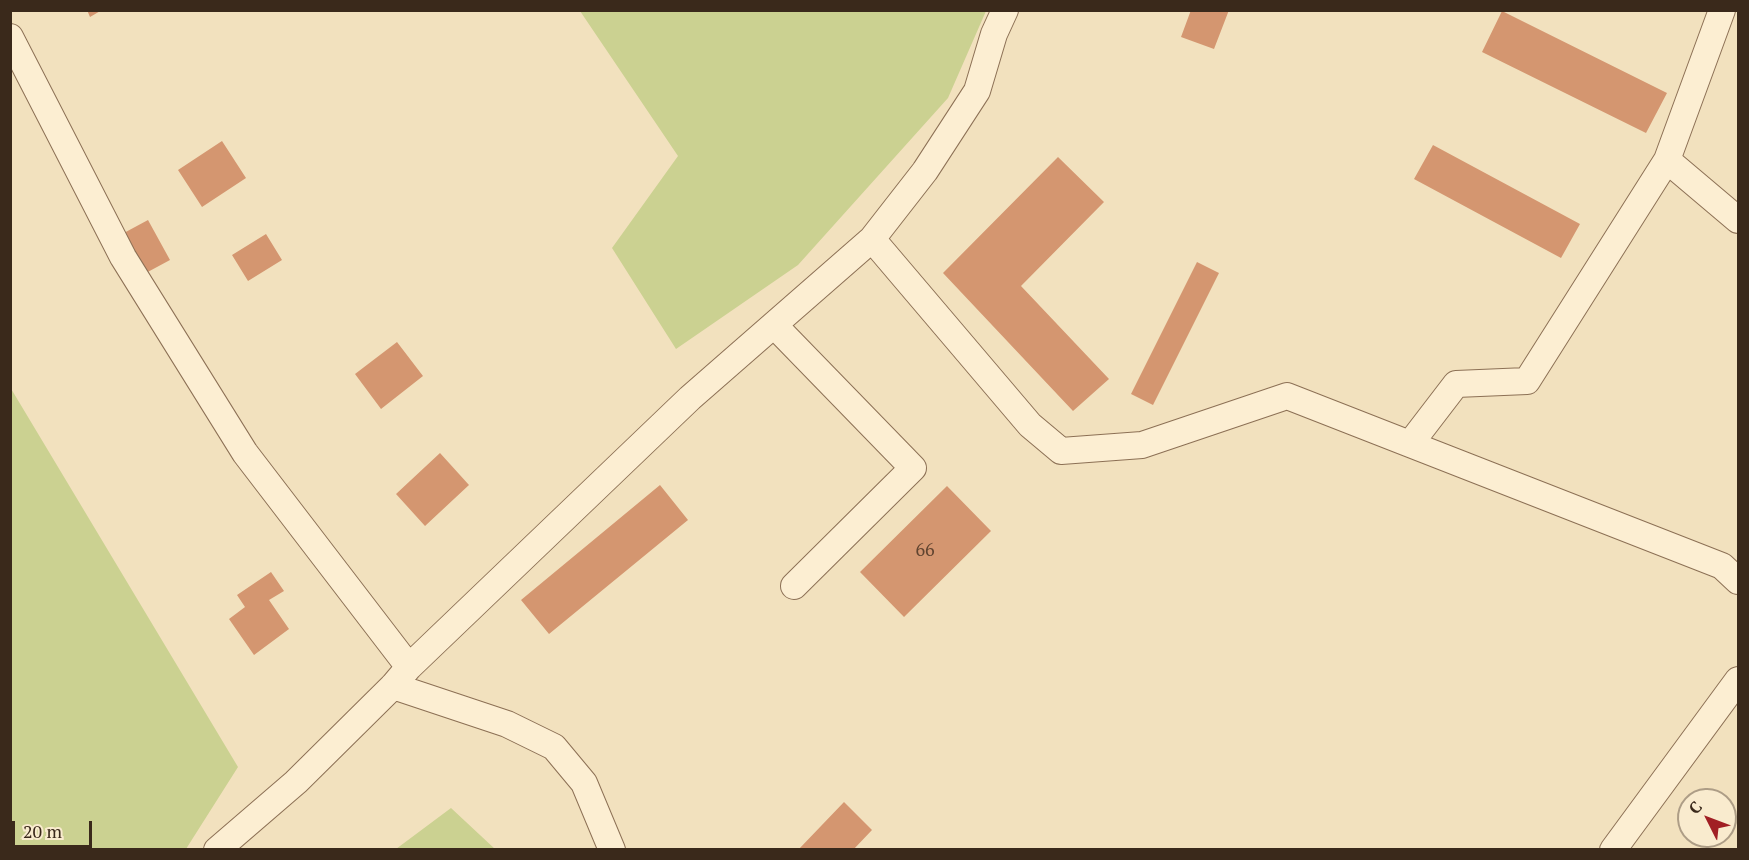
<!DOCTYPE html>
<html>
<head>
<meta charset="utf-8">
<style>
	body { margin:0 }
	#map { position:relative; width:1749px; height:860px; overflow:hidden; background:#f2e1be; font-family:"PT Serif",serif }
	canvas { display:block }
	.frame { position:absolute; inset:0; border:12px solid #3a291b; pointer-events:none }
	.north { position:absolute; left:1677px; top:788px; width:60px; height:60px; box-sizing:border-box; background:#f9ebce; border:2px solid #ad9d86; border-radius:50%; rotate:312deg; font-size:16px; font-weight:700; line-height:24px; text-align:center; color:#3a291b }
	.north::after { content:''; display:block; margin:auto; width:21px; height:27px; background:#a11f24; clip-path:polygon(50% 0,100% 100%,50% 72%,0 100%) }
	.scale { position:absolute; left:12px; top:821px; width:80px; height:27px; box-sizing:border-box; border:3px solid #3a291b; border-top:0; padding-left:8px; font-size:18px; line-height:21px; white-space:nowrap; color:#3a291b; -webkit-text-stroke:4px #f9ebce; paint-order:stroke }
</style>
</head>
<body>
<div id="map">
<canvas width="1749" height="860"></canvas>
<div class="frame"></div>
<div class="north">С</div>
<div class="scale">20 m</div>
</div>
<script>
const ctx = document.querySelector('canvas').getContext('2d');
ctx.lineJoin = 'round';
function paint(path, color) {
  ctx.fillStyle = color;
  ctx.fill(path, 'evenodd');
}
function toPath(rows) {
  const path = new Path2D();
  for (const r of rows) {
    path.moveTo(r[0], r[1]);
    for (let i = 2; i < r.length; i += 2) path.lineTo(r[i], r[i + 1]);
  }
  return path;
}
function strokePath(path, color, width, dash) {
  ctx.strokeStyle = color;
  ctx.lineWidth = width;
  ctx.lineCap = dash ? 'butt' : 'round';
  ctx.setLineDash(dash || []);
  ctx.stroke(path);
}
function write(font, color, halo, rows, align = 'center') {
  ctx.font = font + ' "PT Serif",serif';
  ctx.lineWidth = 6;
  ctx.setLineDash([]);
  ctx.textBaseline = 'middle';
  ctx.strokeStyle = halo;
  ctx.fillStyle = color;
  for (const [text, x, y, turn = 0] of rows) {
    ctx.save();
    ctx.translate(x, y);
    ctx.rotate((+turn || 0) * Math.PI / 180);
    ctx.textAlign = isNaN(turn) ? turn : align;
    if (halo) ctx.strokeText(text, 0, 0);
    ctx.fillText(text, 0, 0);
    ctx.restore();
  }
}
const green = toPath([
	[580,11,986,11,948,98,798,265,676,349,612,248,678,156],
	[10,387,238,767,186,849,11,849],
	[451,808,495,849,396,849]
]);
const building = toPath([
	[87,10,102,10,90,17],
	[1191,10,1229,10,1214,49,1181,37],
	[1502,11,1667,93,1646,133,1482,52],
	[222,141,246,178,202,207,178,170],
	[1433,145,1580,224,1561,258,1414,179],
	[1058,157,1104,202,1021,286,1109,379,1073,411,943,273],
	[148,220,170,260,144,274,122,234],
	[266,234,282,260,248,281,232,255],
	[1197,262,1219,273,1153,405,1131,394],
	[397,342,423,376,381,409,355,374],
	[440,453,469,485,425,526,396,494],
	[660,485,688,520,549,634,521,600],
	[947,486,991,531,904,617,860,572],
	[271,572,284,591,269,600,289,629,254,655,229,619,245,607,237,595],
	[844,802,872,830,853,850,798,850]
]);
const minor = toPath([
	[10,37,123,257,245,453,409,667],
	[1667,160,1722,10],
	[872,239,1030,425,1061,451,1142,445,1287,396,1722,566,1738,581],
	[774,325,913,468,794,586],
	[1410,444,1456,384,1527,381,1667,160,1738,220],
	[393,686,507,724,554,747,584,783,612,850],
	[217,850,296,782,393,686,409,667,690,398,872,239,925,171,977,91,994,34,1005,10],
	[1613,850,1738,680]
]);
const numberNames = [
	["66",925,551]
];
paint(green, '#cbd191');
paint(building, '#d49670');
strokePath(minor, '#8c7055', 28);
strokePath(minor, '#fceed2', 26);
write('18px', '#604430', null, numberNames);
</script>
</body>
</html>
